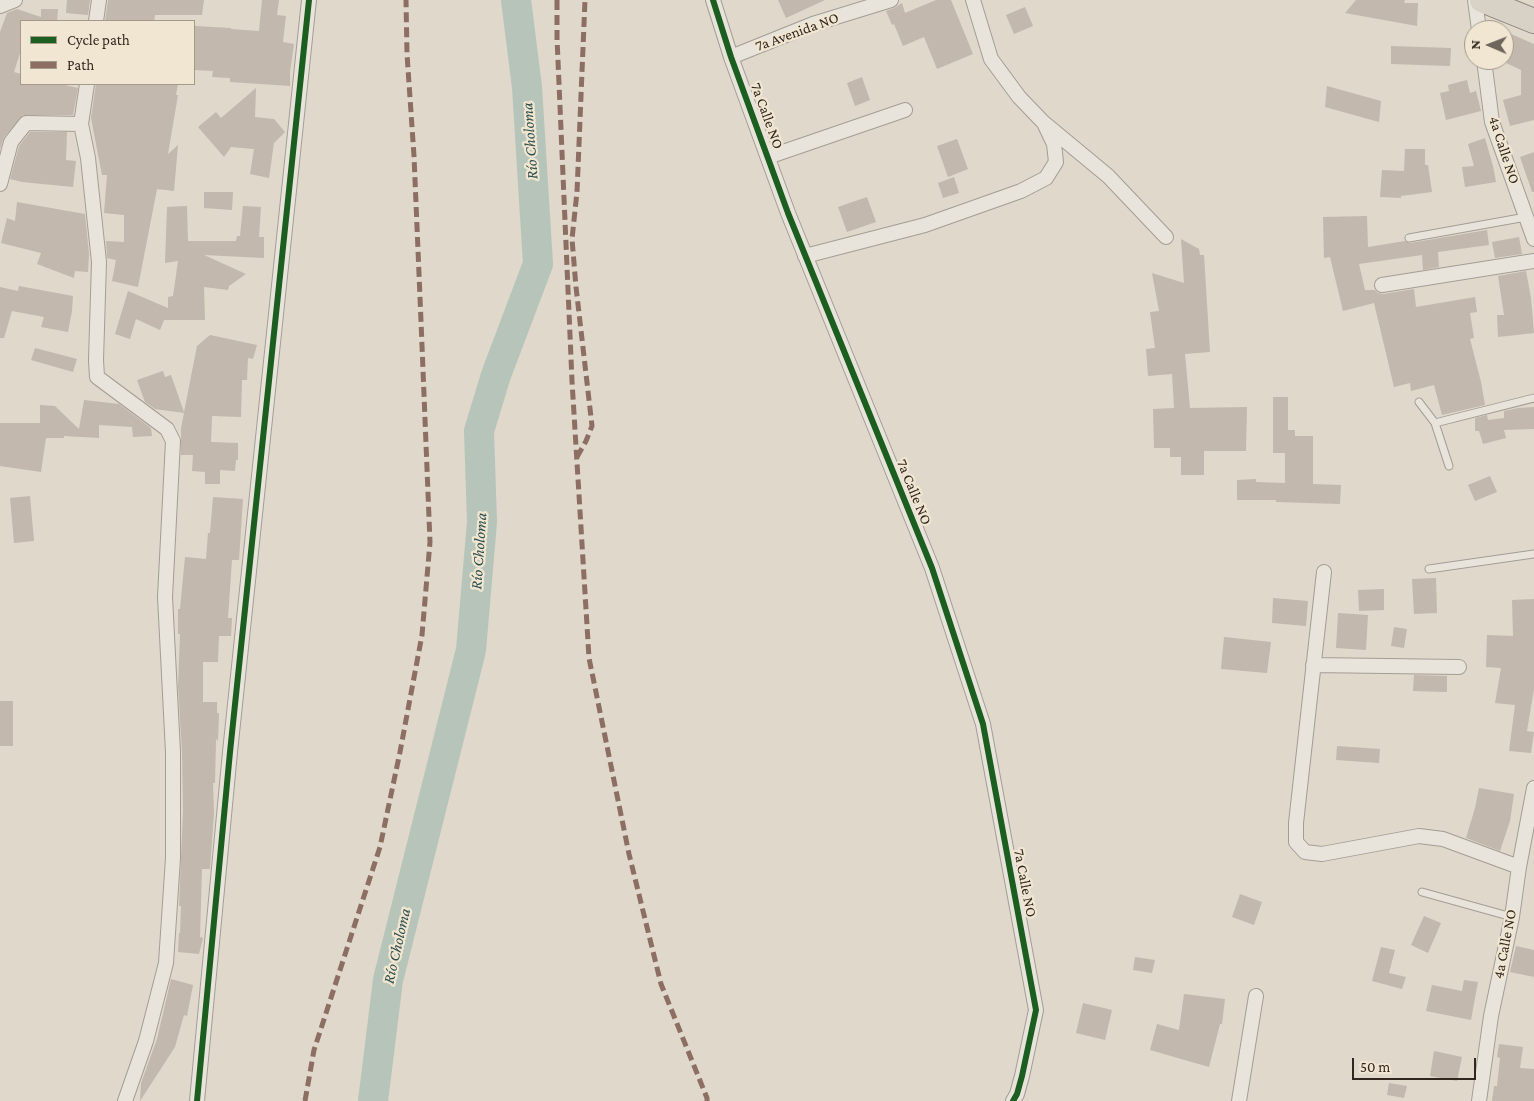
<!DOCTYPE html>
<html>
<head>
<meta charset="utf-8">
<style>
	body { margin:0 }
	#map { position:relative; width:1534px; height:1101px; overflow:hidden; background:#dfd8cb; font-family:"Crimson Pro",serif }
	canvas { display:block }
	.legend { position:absolute; left:20px; top:20px; width:175px; height:65px; box-sizing:border-box; background:#f0e6d2; border:1px solid #a49a8a; margin:0; padding:6px 9px; list-style:none; font-size:15px; color:#31271e }
	.legend li { display:flex; align-items:center; gap:10px; height:25px }
	.legend b { width:25px; border:1px solid #a49a8a }
	.north { position:absolute; left:1464px; top:20px; width:50px; height:50px; box-sizing:border-box; background:#f0e6d2; border:1px solid #a49a8a; border-radius:50%; rotate:271deg; font-size:14px; font-weight:700; line-height:20px; text-align:center; color:#31271e }
	.north::after { content:''; display:block; margin:auto; width:18px; height:22px; background:#6e655b; clip-path:polygon(50% 0,100% 100%,50% 72%,0 100%) }
	.scale { position:absolute; left:1352px; top:1058px; width:124px; height:22px; box-sizing:border-box; border:2px solid #31271e; border-top:0; padding-left:6px; font-size:15px; line-height:18px; white-space:nowrap; color:#31271e; -webkit-text-stroke:4px #f0e6d2; paint-order:stroke }
</style>
</head>
<body>
<div id="map">
<canvas width="1534" height="1101"></canvas>
<ul class="legend">
<li><b style="height:6px;background:#1b5e20"></b>Cycle path</li>
<li><b style="height:6px;background:#8d6e63"></b>Path</li>
</ul>
<div class="north">N</div>
<div class="scale">50 m</div>
</div>
<script>
const ctx = document.querySelector('canvas').getContext('2d');
ctx.lineJoin = 'round';
function toPath(rows) {
  const path = new Path2D();
  for (const r of rows) {
    path.moveTo(r[0], r[1]);
    for (let i = 2; i < r.length; i += 2) path.lineTo(r[i], r[i + 1]);
  }
  return path;
}
function strokePath(path, color, width, dash) {
  ctx.strokeStyle = color;
  ctx.lineWidth = width;
  ctx.lineCap = dash ? 'butt' : 'round';
  ctx.setLineDash(dash || []);
  ctx.stroke(path);
}
function paint(path, color) {
  ctx.fillStyle = color;
  ctx.fill(path, 'evenodd');
}
function write(font, color, halo, rows, align = 'center') {
  ctx.font = font + ' "Crimson Pro",serif';
  ctx.lineWidth = 4.5;
  ctx.setLineDash([]);
  ctx.textBaseline = 'middle';
  ctx.strokeStyle = halo;
  ctx.fillStyle = color;
  for (const [text, x, y, turn = 0] of rows) {
    ctx.save();
    ctx.translate(x, y);
    ctx.rotate((+turn || 0) * Math.PI / 180);
    ctx.textAlign = isNaN(turn) ? turn : align;
    if (halo) ctx.strokeText(text, 0, 0);
    ctx.fillText(text, 0, 0);
    ctx.restore();
  }
}
const river = toPath([
	[373,1101,388,980,471,650,482,522,479,431,496,375,538,264,527,87,516,0]
]);
const building = toPath([
	[67,0,90,0,88,15,66,13],
	[108,0,204,0,202,15,155,15,154,21,105,21],
	[262,0,279,0,277,15,286,16,283,42,294,44,290,72,290,86,230,82,230,78,212,77,213,71,194,70,194,26,231,28,231,29,259,31],
	[778,0,825,0,786,18],
	[936,0,951,0,973,54,937,69,924,37,903,46,894,24,892,25,886,11,894,8,902,3,905,13],
	[1356,0,1405,0,1404,3,1418,3,1417,26,1345,13],
	[1025,7,1033,26,1014,34,1006,15],
	[17,9,41,17,41,9,58,9,57,21,21,21,21,50,14,72,21,74,21,84,61,84,78,88,73,115,23,115,4,137,0,149,0,32,7,13],
	[1504,31,1534,44,1534,120,1510,126,1503,100,1521,95,1521,70,1504,62],
	[1391,46,1451,48,1450,66,1391,64],
	[862,77,870,100,855,106,847,83],
	[1467,80,1470,93,1476,91,1481,111,1446,120,1440,93,1449,91,1448,85],
	[96,84,178,84,176,95,178,95,168,154,178,145,174,191,157,189,138,287,112,281,116,260,107,258,106,241,124,242,124,215,104,213,107,175,102,175,91,118],
	[1327,86,1381,101,1379,122,1325,107],
	[256,88,255,117,274,119,285,132,274,143,269,178,250,174,254,149,231,147,224,157,198,127,216,112,221,118],
	[30,132,67,132,66,160,76,161,73,187,22,182,10,179,19,146],
	[1485,138,1493,166,1496,182,1465,187,1462,167,1474,166,1468,144],
	[957,139,968,169,948,177,937,146],
	[1405,149,1425,149,1425,165,1428,165,1432,192,1401,196,1401,198,1380,197,1382,170,1404,171],
	[1534,152,1534,192,1532,192,1520,157],
	[954,177,959,193,943,198,938,183],
	[204,192,233,192,232,210,204,208],
	[867,197,876,222,847,232,838,207],
	[17,202,85,214,89,254,88,272,75,271,74,278,37,264,41,253,1,243,7,218,15,221],
	[187,206,188,241,236,241,237,236,240,236,243,206,261,207,259,237,264,237,264,258,204,255,246,274,229,286,228,290,204,287,205,320,164,320,160,330,136,319,130,339,115,334,128,291,168,308,168,297,173,296,178,261,165,263,167,207],
	[1367,216,1368,247,1405,241,1410,243,1487,230,1489,245,1438,252,1439,267,1423,270,1422,255,1359,264,1365,290,1375,290,1378,293,1383,294,1414,289,1416,307,1475,297,1477,312,1470,313,1474,338,1470,339,1481,382,1485,405,1442,415,1434,385,1411,391,1410,383,1394,387,1374,303,1343,311,1330,257,1324,258,1323,217],
	[1519,237,1522,254,1495,258,1492,242],
	[1181,239,1199,249,1200,255,1204,255,1210,352,1185,354,1190,408,1247,407,1246,451,1204,451,1204,475,1181,475,1181,457,1170,457,1170,448,1154,448,1153,409,1174,408,1172,374,1148,376,1146,349,1155,348,1150,312,1159,311,1152,273,1184,283],
	[1526,271,1531,298,1534,333,1498,337,1497,315,1504,315,1498,276],
	[19,286,73,296,72,311,68,332,41,327,44,317,12,311,4,338,0,338,0,287,18,291],
	[210,335,257,345,253,359,248,358,247,380,242,380,241,417,212,416,211,442,238,443,238,460,236,460,235,471,220,470,220,484,205,484,205,472,192,471,193,455,181,455,181,428,184,413,155,409,145,402,137,380,163,371,165,377,171,375,184,412,197,346],
	[35,348,77,359,73,372,31,360],
	[1273,397,1288,397,1288,430,1295,430,1295,436,1313,436,1313,484,1341,485,1340,504,1276,502,1276,500,1237,500,1237,480,1256,479,1256,482,1285,483,1285,453,1273,453],
	[84,400,119,404,151,428,152,436,133,437,132,427,99,425,99,438,64,436,64,438,46,438,41,472,0,466,0,423,40,423,40,405,55,406,79,429],
	[1534,407,1534,429,1504,430,1506,438,1483,444,1479,431,1475,431,1475,418,1487,415,1488,420,1504,418,1504,411,1518,408],
	[1490,476,1497,492,1475,501,1468,485],
	[30,496,34,541,14,543,10,498],
	[213,497,243,499,239,560,232,560,228,618,232,618,231,636,219,636,218,662,203,662,203,702,217,702,217,713,219,713,218,741,216,739,215,783,213,783,214,814,210,869,202,869,200,937,203,938,199,954,178,952,179,933,180,933,181,906,179,906,183,810,182,752,178,686,180,634,178,634,178,609,180,609,185,557,206,559,208,533,210,533],
	[1436,578,1437,613,1414,614,1412,579],
	[1384,589,1384,610,1359,611,1358,590],
	[1273,598,1308,601,1306,626,1272,623],
	[1534,599,1534,689,1527,731,1534,732,1531,753,1509,751,1515,705,1495,703,1501,668,1486,667,1487,635,1513,636,1512,600],
	[1338,613,1368,615,1366,650,1336,648],
	[1394,627,1407,629,1404,648,1391,646],
	[1224,637,1271,642,1267,673,1221,669],
	[1414,675,1447,676,1447,692,1413,691],
	[0,701,13,701,13,746,0,746],
	[1337,746,1380,749,1379,763,1336,760],
	[1479,788,1514,794,1510,821,1500,851,1466,838,1475,808],
	[1240,894,1262,902,1254,925,1232,917],
	[1424,916,1441,923,1428,953,1411,945],
	[1516,946,1534,950,1534,977,1510,972],
	[1381,947,1395,950,1389,973,1406,977,1402,989,1372,981],
	[1135,957,1155,960,1152,973,1133,970],
	[171,979,193,985,187,1016,184,1015,175,1047,140,1101,141,1083,157,1039],
	[1464,980,1478,982,1471,1020,1426,1011,1432,985,1462,991],
	[1184,994,1225,999,1222,1024,1220,1024,1209,1067,1150,1050,1157,1024,1179,1030],
	[1083,1003,1112,1010,1105,1040,1076,1033],
	[1499,1044,1523,1047,1520,1068,1534,1069,1534,1101,1492,1101,1494,1086,1497,1086,1500,1058,1497,1057],
	[1434,1051,1462,1057,1457,1081,1430,1076],
	[1389,1083,1407,1086,1404,1098,1387,1095]
]);
const service = toPath([
	[1409,238,1526,217],
	[1419,402,1435,423,1534,398],
	[1435,423,1449,466],
	[1429,569,1534,554],
	[1422,892,1512,917]
]);
const minor = toPath([
	[713,0,731,57,788,213,932,568,983,724,1036,1010,1022,1076,1017,1094,1013,1101],
	[973,0,991,59,1019,97,1044,123,1108,176,1166,237],
	[1475,0,1479,30],
	[0,6,15,0],
	[96,21,99,0],
	[731,57,813,24,891,0],
	[1484,60,1492,122,1534,239],
	[87,84,81,124,88,158,99,262,96,360,97,377,167,429,173,441,165,597,173,752,173,858,166,963,146,1041,125,1101],
	[768,157,905,110],
	[0,184,11,142,26,123,81,124],
	[805,256,925,225,1021,191,1046,178,1056,162,1054,144,1044,123],
	[1382,285,1534,261],
	[1324,572,1296,823,1296,842,1305,852,1322,854,1419,836,1443,839,1519,867],
	[1313,665,1459,667],
	[197,1101,230,752,309,0],
	[1239,1101,1256,996],
	[1479,1101,1491,1016,1512,917,1519,867,1534,788]
]);
const trunk = toPath([
	[1482,0,1534,21]
]);
const quiet = toPath([
	[557,0,557,38,572,381,589,658,629,854,661,984,707,1098,707,1101],
	[577,457,586,441,592,426,576,287,572,239,577,192,585,0],
	[305,1101,314,1050,380,847,400,752,422,635,430,542,421,321,414,156,407,54,406,0]
]);
const cycleway = toPath([
	[713,0,731,57,788,213,932,568,983,724,1036,1010,1022,1076,1017,1094,1013,1101],
	[197,1101,230,752,309,0]
]);
const streetNames = [
	["7a Avenida NO",797,32,-20],
	["7a Calle NO",767,116,70],
	["4a Calle NO",1504,150,72],
	["7a Calle NO",914,492,68],
	["7a Calle NO",1025,883,79],
	["4a Calle NO",1505,944,-79]
];
const waterNames = [
	["Río Choloma",530,141,-94],
	["Río Choloma",479,551,-86],
	["Río Choloma",397,946,-77]
];
strokePath(river, '#b6c4ba', 30);
paint(building, '#c2b8ad');
strokePath(service, '#a49d94', 9);
strokePath(minor, '#a49d94', 16);
strokePath(trunk, '#8a837b', 26);
strokePath(service, '#e8e4dc', 7);
strokePath(minor, '#e8e4dc', 14);
strokePath(trunk, '#d8d1c5', 24);
strokePath(quiet, '#8d6e63', 5, [10, 5]);
strokePath(cycleway, '#1b5e20', 6);
write('15px', '#31271e', '#f0e6d2', streetNames);
write('italic 16px', '#2f4f4c', '#f0e6d2', waterNames);
</script>
</body>
</html>
